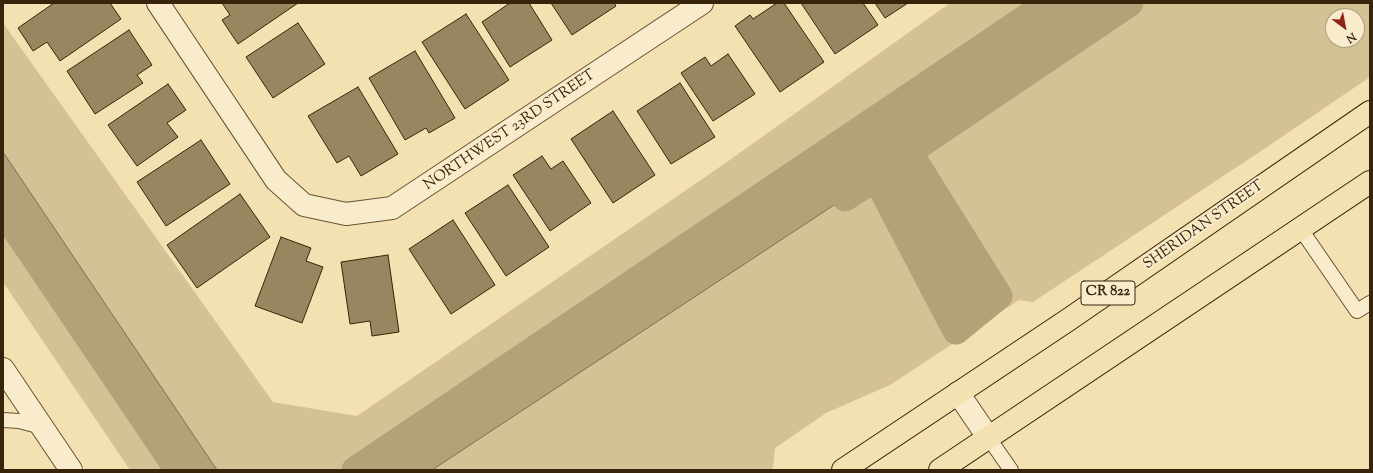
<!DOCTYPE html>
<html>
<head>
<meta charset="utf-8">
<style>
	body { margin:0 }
	#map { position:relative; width:1373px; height:473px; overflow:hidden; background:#f4e1b1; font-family:"Sorts Mill Goudy",serif }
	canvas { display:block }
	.frame { position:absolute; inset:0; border:4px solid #37240a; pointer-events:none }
	.north { position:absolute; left:1325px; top:8px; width:40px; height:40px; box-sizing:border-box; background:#f8eccc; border:1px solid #ab9c7e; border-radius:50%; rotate:148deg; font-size:11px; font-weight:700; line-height:16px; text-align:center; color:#37240a }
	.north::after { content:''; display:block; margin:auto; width:14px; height:18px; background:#8f2418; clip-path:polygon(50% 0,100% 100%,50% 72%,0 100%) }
</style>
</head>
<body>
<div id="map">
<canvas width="1373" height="473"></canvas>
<div class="frame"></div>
<div class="north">N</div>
</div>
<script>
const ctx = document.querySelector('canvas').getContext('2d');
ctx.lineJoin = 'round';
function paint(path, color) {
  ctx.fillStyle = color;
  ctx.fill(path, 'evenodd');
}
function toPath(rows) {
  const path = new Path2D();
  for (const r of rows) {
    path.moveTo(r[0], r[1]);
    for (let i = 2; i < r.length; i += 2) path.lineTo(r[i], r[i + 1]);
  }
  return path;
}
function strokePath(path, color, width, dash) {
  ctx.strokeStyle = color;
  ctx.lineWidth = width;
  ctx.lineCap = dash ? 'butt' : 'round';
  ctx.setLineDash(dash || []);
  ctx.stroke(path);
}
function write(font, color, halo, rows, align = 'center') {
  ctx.font = font + ' "Sorts Mill Goudy",serif';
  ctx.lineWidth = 4;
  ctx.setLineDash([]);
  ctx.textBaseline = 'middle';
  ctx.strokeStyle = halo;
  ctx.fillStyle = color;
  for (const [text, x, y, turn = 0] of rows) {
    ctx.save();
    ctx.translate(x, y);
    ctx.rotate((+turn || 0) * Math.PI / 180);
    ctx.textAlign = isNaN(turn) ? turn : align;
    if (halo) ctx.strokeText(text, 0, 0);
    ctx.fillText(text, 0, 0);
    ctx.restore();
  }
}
const green = toPath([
	[950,3,1370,3,1370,77,1267,147,1033,302,1019,300,890,385,826,413,775,448,773,467,771,470,130,470,3,282,3,23,273,402,357,416,727,162],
	[1333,16,1357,16,1357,40,1333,40]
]);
const water = toPath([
	[1048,3,1130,3,909,152,999,296,956,331,875,178,432,470,355,470,1048,3],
	[3,152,217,470,178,470,3,211,3,152]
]);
const canal = toPath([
	[845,198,876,178,956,331,999,296,909,152,1130,3],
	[3,211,178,470],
	[355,470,1048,3]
]);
const building = toPath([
	[54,3,110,3,121,19,60,61,47,42,33,51,18,28,54,3],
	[222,3,298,3,238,44,222,20,230,15,222,3],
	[510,3,529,3,552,40,510,67,482,22,510,3],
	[551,3,614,3,616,6,572,35,551,3],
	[777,3,784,3,824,62,780,92,735,26,750,15,753,19,777,3],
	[801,3,863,3,878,25,835,54,801,3],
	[875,3,908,3,885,18,875,3],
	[466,14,509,80,465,109,422,42,466,14],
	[298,23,325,64,273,98,246,57,298,23],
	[129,30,152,65,137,75,143,83,95,114,67,71,129,30],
	[415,51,455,118,429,133,426,128,405,140,369,78,415,51],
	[728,54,755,94,713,121,681,73,705,57,711,66,728,54],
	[680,83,715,137,671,164,637,111,680,83],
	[168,84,186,110,167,123,178,137,137,166,108,125,168,84],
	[358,87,398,154,361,176,349,156,337,163,308,116,358,87],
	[613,111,655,175,613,203,571,139,613,111],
	[201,140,230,184,166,226,137,182,201,140],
	[542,156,551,169,563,161,591,203,550,231,513,175,542,156],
	[508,185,549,247,506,276,465,213,508,185],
	[240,194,270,237,197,288,167,245,240,194],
	[453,220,495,285,451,314,409,249,453,220],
	[281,237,311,248,306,261,323,267,302,323,255,306,281,237],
	[388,255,399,332,372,336,370,321,350,324,341,262,388,255]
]);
const service = toPath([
	[1300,228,1357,311,1370,303],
	[3,420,19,421,42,427],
	[988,437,1011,470]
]);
const minor = toPath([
	[158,3,276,180,304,205,346,214,392,208,702,3],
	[958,393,988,437]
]);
const tertiary = toPath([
	[3,369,71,470]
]);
const primary = toPath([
	[843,470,1068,320,1370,112],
	[940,470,1370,182]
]);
const shields = [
	[1108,293,54]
];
const shieldNames = [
	["CR 822",1108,293]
];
const streetNames = [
	["NORTHWEST 23RD STREET",510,131,-34],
	["SHERIDAN STREET",1204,226,-35]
];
paint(green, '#d4c195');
paint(water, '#b4a178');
strokePath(water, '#826f4c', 1);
strokePath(canal, '#b4a178', 27);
paint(building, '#998661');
strokePath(building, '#37240a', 1);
strokePath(service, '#665334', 16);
strokePath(minor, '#665334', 24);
strokePath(tertiary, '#665334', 24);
strokePath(primary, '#37240a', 24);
strokePath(service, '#f8eccc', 14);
strokePath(minor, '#f8eccc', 22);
strokePath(tertiary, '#f8eccc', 22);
strokePath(primary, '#f4e1b1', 22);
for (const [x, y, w] of shields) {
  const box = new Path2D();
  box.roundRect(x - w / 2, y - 12, w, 24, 3);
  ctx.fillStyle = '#f8eccc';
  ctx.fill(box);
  strokePath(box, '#37240a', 1);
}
write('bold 14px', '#37240a', null, shieldNames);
write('15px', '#37240a', '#f8eccc', streetNames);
</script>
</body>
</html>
